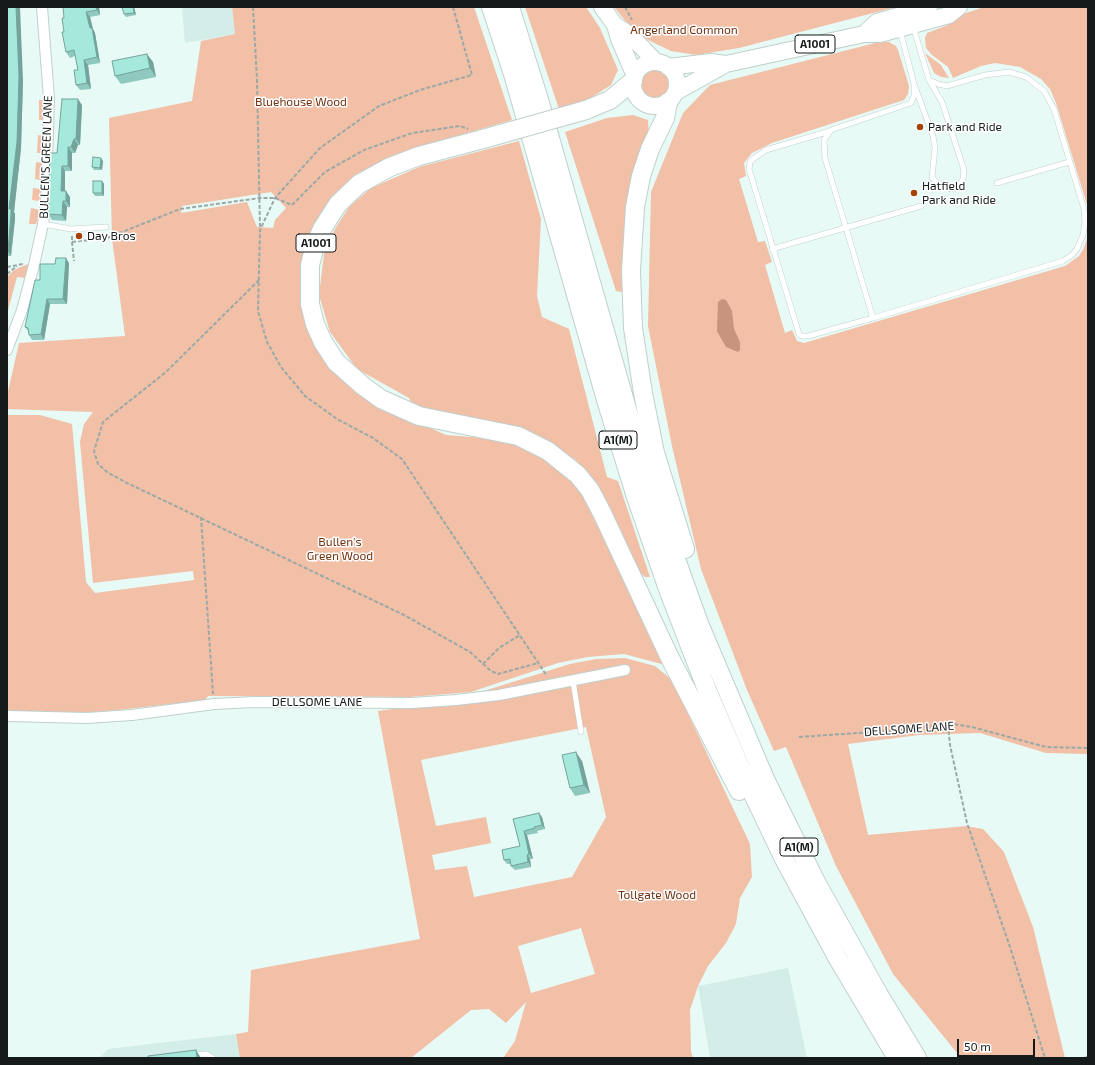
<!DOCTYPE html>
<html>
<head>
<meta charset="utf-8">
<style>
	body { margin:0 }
	#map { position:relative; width:1095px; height:1065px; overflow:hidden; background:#e8faf6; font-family:"Exo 2",sans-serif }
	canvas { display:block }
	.frame { position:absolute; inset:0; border:8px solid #151b1a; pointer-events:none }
	.scale { position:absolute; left:957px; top:1039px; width:78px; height:18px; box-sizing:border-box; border:2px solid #151b1a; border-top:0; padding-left:5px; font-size:12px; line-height:14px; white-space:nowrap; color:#151b1a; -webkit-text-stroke:3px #fff; paint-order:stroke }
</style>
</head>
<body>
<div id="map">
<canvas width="1095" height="1065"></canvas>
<div class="frame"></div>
<div class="scale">50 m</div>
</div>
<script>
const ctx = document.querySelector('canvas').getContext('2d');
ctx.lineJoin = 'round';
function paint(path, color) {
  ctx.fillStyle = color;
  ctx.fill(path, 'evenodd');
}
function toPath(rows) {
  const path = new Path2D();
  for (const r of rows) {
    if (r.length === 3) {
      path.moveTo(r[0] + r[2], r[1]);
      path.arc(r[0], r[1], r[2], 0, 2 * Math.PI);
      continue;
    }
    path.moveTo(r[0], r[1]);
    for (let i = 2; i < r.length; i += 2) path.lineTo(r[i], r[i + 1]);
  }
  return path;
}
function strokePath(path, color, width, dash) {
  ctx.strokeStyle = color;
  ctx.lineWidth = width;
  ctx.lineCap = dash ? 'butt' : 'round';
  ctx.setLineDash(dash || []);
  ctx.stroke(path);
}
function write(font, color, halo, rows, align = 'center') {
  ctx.font = font + ' "Exo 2",sans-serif';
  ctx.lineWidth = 3;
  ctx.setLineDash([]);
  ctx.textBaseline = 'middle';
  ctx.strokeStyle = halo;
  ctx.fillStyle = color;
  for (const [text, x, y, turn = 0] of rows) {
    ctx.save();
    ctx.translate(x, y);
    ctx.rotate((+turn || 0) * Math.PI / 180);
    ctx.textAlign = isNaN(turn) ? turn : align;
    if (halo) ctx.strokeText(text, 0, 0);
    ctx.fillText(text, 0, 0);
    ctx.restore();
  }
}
const built = toPath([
	[182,7,232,7,235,34,185,43],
	[788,968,807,1058,710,1058,698,986],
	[236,1034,240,1058,99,1058,108,1049]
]);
const green = toPath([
	[232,7,474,7,512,120,429,144,384,161,306,255,315,341,377,404,446,435,510,440,551,460,579,488,622,567,669,666,624,654,588,657,558,663,471,692,410,697,208,696,205,700,75,715,7,712,7,415,40,415,72,424,86,582,95,593,194,580,193,571,93,583,80,442,84,424,93,412,7,409,7,396,19,343,125,336,112,239,109,118,192,101,201,41,235,34],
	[271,192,286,208,275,220,273,228,257,227,247,202,181,213,182,206],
	[525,7,586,7,600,28,618,70,611,85,589,99,559,109],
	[614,7,896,7,739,48,696,55,671,51,648,40,627,23],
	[984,7,1088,7,1088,208,1056,103,1050,89,1041,79,1020,67,995,63,981,66,953,78,948,67,932,55,926,48,925,38,927,33,948,25,946,20],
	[879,42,889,42,896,46,898,50,909,86,908,94,904,100,772,143,752,153,744,163,746,176,739,179,758,242,765,241,772,262,765,265,785,333,792,330,797,341,804,343,1065,266,1079,256,1084,248,1088,235,1088,754,1046,753,980,733,919,735,848,744,868,835,966,826,983,829,1004,852,1033,927,1065,1058,961,1058,893,974,836,866,786,747,774,751,747,690,701,569,672,446,648,326,651,192,683,113,710,85],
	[925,53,941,65,949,78,941,77,934,73],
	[655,84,15],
	[39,100,45,100,45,120,39,120],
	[633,115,648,120,649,139,627,293,616,291,565,132,607,118],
	[38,135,45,136,43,153,37,153],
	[519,141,541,219,537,296,542,317,569,329,607,477,618,481,650,577,645,577,634,567,605,503,576,460,537,437,413,407,409,398,357,369,330,332,319,295,324,254,335,229,349,207,371,188,419,167],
	[36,162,43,163,41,180,35,179],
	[33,188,40,189,42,191,39,201,32,200],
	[31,208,40,210,36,224,29,224],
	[28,264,25,278,17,277,7,314,7,277,14,270],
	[625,658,655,666,672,680,750,844,752,877,740,898,736,924,726,943,708,966,698,986,690,1010,691,1051,693,1058,503,1058,515,1041,526,1002,506,1023,489,1009,471,1010,411,1058,240,1058,236,1034,248,1032,251,970,420,939,378,711,452,701,570,664,596,659],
	[586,727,606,817,572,877,474,897,467,866,435,870,432,855,491,843,486,817,436,826,421,760],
	[581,928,595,974,531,993,518,946]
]);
const water = toPath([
	[722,299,726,300,732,311,734,329,740,342,740,350,738,352,726,347,717,331,718,302]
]);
const path = toPath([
	[253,7,257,80,260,228],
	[453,7,472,75,420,90,379,106,320,148,275,198,260,230,258,311,267,342,281,367,305,396,337,419,373,438,402,459,547,676],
	[625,7,632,20],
	[72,236,72,242,107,238,180,209,260,198,275,198,292,205,325,172,364,150,412,133,460,126,468,129],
	[72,242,74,261],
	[7,267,23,264],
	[7,274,17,266],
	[259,280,166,372,103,422,94,451,98,464,107,472,125,482,404,615,470,652,491,671,498,674,538,663],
	[201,517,213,694],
	[483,664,499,648,520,635],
	[948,725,950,745,967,823,1009,944,1045,1058],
	[799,737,902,730,952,724,972,727,1046,747,1088,748],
	[1084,1058,1088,1057]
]);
const service = toPath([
	[906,14,913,26,929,80,942,102,964,170,963,180,957,187,953,189,940,187,932,177,935,148,933,136,914,84,900,30,906,14],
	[914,84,914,96,911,103,831,130,824,140,825,158,873,318,1063,261,1072,255,1077,249,1083,235,1085,222,1084,209,1054,109,1044,91,1026,77,1009,72,985,75,947,86,938,84,929,80],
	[830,131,766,150,753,159,750,162,749,169,799,334,801,336,808,336,873,318],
	[997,183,1069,162],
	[43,224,71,229,106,227],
	[772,249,921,206],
	[573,681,581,732],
	[193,1055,207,1054,213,1058]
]);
const minor = toPath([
	[7,350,22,310,34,265,43,224,46,200,49,98,42,7],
	[7,716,87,718,132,715,214,704,254,702,412,703,456,700,499,695,625,670]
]);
const primary = toPath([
	[602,7,615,25,630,35,656,62],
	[615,25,619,39,635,76],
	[864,34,877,22,929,7],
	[655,84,22],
	[668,67,711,62,726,64,864,34,880,34,949,15,959,7],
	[676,92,726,64]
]);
const motorway = toPath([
	[491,7,513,74,606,400,636,497,669,592,707,690,741,769,784,859,838,959,897,1058],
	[510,7,540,103,637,444,664,526,700,626,765,779,816,882,879,995,917,1058],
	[668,102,665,118,650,149,641,176,635,207,631,270,633,328,643,393,655,453,685,549],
	[586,110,610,100,633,81],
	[483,139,419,156,390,167,359,184,338,204,322,229,315,245,310,265,310,304,315,324,323,342,336,362,363,386,381,399,419,416,518,436,548,451,578,475,590,490,602,513,670,658,739,791]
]);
const motorwayBridge = toPath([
	[483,139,586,110]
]);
const wall = toPath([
	[7,7,23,81,21,148,14,212,15,214,15,219,11,256,7,256],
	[99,7,100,15,90,17,93,29,95,33,100,63,88,65,91,89,80,90,76,85,78,70,75,56,70,58,66,52,64,18],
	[134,7,136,15,126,17,124,14],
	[153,62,156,77,121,84,115,76],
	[82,105,80,145,78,145,75,153,72,153,72,171,65,171,65,191,70,197,70,207,67,207,66,221,52,220,48,214,57,153],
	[103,161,102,170,94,170,92,167],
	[102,181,104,184,104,196,95,196,93,193],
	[69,263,67,304,50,304,44,340,32,340,29,335,29,332,25,327,40,280,55,264],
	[582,761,590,793,575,796,570,788],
	[542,817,545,829,537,831,538,833,527,835,533,859,530,859,531,867,515,870,511,866,511,864,507,864,504,860,520,846,513,819]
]);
const shadedWall = toPath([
	[16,7,20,7,23,81,21,148,14,212,15,214,15,219,11,256,8,251],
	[96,7,99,7,100,15,97,10],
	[133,7,134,7,136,15,134,13],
	[86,12,90,17,93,29,95,33,100,63,97,57],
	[147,54,153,62,156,77,150,68],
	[84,60,88,65,91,89,87,83],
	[78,99,82,105,80,145,76,139],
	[74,139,78,145,75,153,71,147],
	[68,147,72,153,72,171,68,166],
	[101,158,103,161,102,170,100,168],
	[62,166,65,171,65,196,61,191],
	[102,181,104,184,104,196,102,193],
	[66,191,70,197,70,207,66,201],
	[63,201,67,207,66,221,62,215],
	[66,258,69,263,67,304,63,299],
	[47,299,50,304,44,340,41,334],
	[576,752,582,761,590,793,584,785],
	[539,813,542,817,545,829,542,825],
	[524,831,527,835,533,859,529,854],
	[527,855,530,859,531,867,528,862],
	[196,1050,201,1058,197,1058]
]);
const building = toPath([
	[7,7,16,7,19,76,17,142,9,209,11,209,11,214,8,251,7,251,7,7],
	[63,7,96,7,97,10,86,12,90,28,92,28,97,57,84,60,87,83,76,85,74,70,78,70,74,50,66,52,62,32,64,32,62,18,64,18,63,7],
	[122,7,133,7,134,13,124,14,122,7],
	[147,54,150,68,115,76,112,61,147,54],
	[62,99,78,99,76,139,74,139,71,147,68,147,68,166,62,166,61,191,66,191,66,201,63,201,62,215,48,214,50,153,57,153,62,99],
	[93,157,101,158,100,168,92,167,93,157],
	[93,181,102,181,102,193,93,193,93,181],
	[56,258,66,258,63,299,47,299,41,334,29,335,28,328,25,327,35,280,40,280,40,264,55,264,56,258],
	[576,752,584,785,570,788,562,755,576,752],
	[539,813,542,825,534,827,535,828,524,831,529,854,527,855,528,862,511,866,510,859,504,860,502,850,520,846,513,819,539,813],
	[196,1050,197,1058,148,1058,148,1056,196,1050]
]);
const markers = [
	[920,127,4,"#a54300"],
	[914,193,4,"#a54300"],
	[79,236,4,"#a54300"]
];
const shields = [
	[815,44,40],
	[316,243,40],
	[618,440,38],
	[799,847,38]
];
const shieldNames = [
	["A1001",815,44],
	["A1001",316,243],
	["A1(M)",618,440],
	["A1(M)",799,847]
];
const parkNames = [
	["Angerland Common",684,30],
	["Bluehouse Wood",301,102],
	["Bullen's",340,542],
	["Green Wood",340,556],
	["Tollgate Wood",657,895]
];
const poiNames = [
	["Park and Ride",928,127],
	["Hatfield",922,186],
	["Park and Ride",922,200],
	["Day Bros",87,236]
];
const streetNames = [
	["BULLEN'S GREEN LANE",46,157,-88],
	["DELLSOME LANE",317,702],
	["DELLSOME LANE",909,729,-4]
];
paint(built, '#d3ede8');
paint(green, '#f2bfa7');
paint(water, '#c7957e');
strokePath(service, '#bfd0cd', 6);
strokePath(minor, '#bfd0cd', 12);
strokePath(primary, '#bfd0cd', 18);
strokePath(motorway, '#bfd0cd', 20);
strokePath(path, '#9ba9a6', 2, [4, 2]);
strokePath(service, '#fff', 5);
strokePath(minor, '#fff', 10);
strokePath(primary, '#fff', 16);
strokePath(motorway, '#fff', 18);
strokePath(motorwayBridge, '#bfd0cd', 20, []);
strokePath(motorwayBridge, '#fff', 18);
paint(wall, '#8ec8be');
paint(shadedWall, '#74a39b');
paint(building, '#a5e9dd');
strokePath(building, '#74a39b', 1);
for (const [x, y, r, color] of markers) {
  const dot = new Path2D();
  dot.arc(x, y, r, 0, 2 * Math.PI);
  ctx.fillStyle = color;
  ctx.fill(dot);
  strokePath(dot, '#fff', 1.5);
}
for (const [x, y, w] of shields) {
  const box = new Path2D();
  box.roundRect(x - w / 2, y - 9, w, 18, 3);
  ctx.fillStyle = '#fff';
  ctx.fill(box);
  strokePath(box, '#151b1a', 1);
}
write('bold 11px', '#151b1a', null, shieldNames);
write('12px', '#713210', '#fff', parkNames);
write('12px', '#151b1a', '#fff', poiNames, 'left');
write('12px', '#151b1a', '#fff', streetNames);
</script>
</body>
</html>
